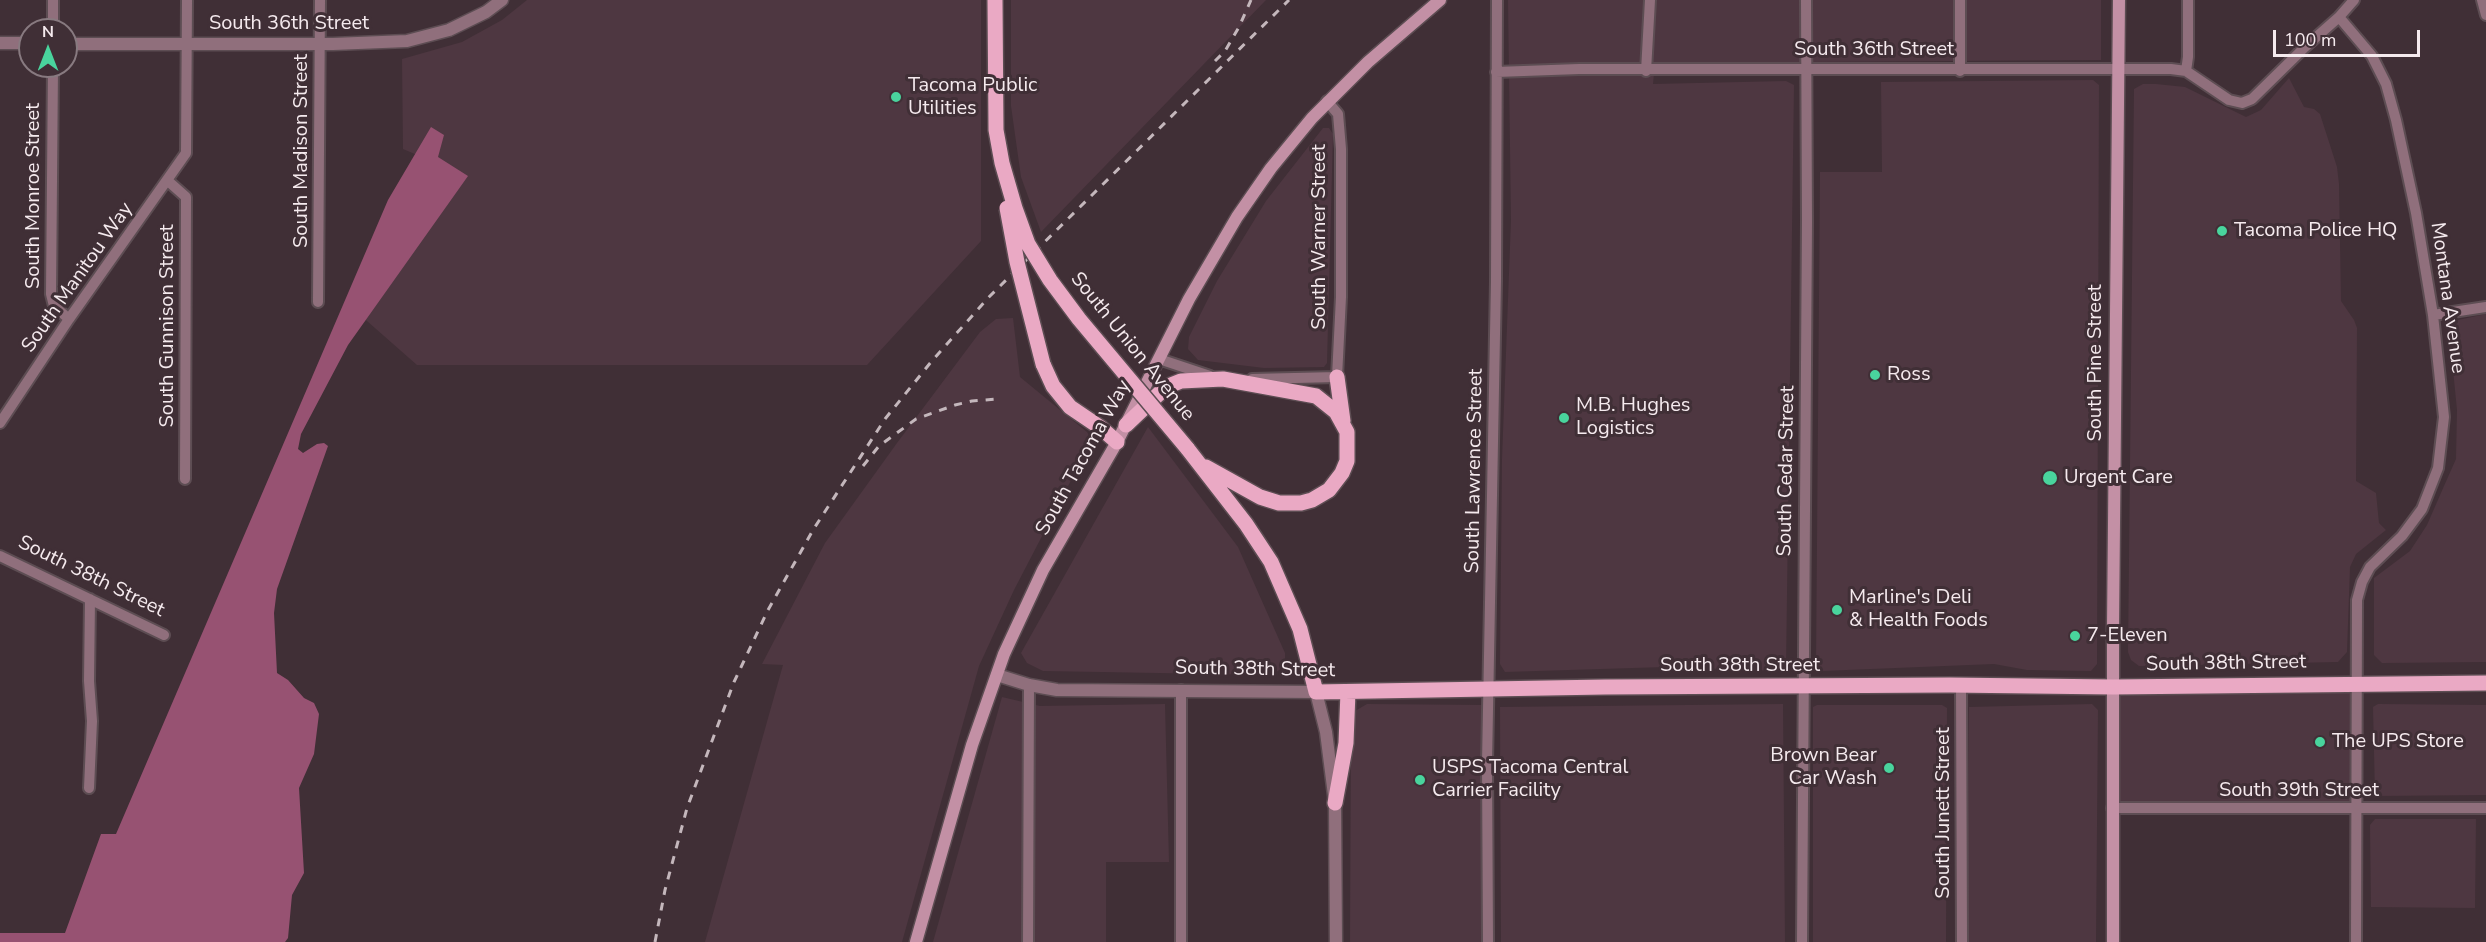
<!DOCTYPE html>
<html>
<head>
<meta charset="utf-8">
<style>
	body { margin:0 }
	#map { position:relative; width:2486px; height:942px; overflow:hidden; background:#402f36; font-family:"Nunito Sans",sans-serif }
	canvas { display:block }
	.north { position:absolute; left:18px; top:18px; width:60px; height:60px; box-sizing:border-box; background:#402f36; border:2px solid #887a80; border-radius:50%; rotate:0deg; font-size:16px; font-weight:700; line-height:24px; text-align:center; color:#f5eaee }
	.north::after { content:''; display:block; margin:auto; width:21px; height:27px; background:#49d49d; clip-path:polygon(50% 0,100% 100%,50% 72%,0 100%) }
	.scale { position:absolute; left:2273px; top:30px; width:147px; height:27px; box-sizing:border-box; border:3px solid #f5eaee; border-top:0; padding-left:8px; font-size:18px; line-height:21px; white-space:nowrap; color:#f5eaee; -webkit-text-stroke:4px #402f36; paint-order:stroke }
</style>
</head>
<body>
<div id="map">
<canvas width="2486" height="942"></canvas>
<div class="north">N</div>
<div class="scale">100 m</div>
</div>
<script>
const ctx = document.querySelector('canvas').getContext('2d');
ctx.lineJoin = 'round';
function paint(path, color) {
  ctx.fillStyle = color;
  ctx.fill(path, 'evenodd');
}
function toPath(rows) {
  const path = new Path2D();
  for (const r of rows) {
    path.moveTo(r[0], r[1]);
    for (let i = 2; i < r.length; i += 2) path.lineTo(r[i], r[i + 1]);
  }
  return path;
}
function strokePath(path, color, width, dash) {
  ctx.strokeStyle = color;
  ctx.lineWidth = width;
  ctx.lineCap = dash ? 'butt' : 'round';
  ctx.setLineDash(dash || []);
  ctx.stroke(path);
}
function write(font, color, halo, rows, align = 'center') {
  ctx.font = font + ' "Nunito Sans",sans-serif';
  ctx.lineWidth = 6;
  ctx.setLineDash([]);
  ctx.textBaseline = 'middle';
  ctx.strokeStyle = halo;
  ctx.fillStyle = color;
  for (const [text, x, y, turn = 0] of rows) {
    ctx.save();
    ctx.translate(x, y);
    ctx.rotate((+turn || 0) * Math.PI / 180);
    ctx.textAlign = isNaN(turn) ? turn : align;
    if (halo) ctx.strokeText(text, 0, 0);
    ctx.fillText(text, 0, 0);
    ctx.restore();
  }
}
const built = toPath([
	[527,0,981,0,981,241,867,365,417,365,359,314,467,176,403,149,402,59,462,42,502,20],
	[1011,0,1266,0,1041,232,1021,177,1011,106],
	[1508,0,2101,0,2101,60,1655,63,1653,84,1786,81,1794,85,1786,667,1782,671,1665,667,1505,672,1500,664,1502,459,1511,220],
	[2289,78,2304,107,2314,109,2320,114,2337,167,2339,184,2341,301,2354,320,2357,328,2356,481,2376,493,2379,523,2386,530,2356,554,2350,567,2347,652,2338,662,2139,666,2131,660,2128,652,2134,89,2143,84,2156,84,2185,87,2246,117,2261,110],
	[2093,80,2099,85,2097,664,2091,671,2027,670,1994,664,1822,671,1816,665,1820,172,1882,172,1881,82],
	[1323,128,1329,128,1333,134,1327,363,1324,367,1264,368,1198,360,1188,349,1189,337,1217,281,1266,201],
	[2486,314,2486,662,2382,663,2374,655,2374,578,2410,551,2427,525,2444,486,2456,459,2457,410,2449,329,2453,321],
	[1013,318,1020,377,1087,432,1092,440,1014,590,979,666,902,942,705,942,783,665,762,664,825,543,897,443,980,332,996,319],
	[1148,427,1238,547,1285,653,1285,665,1273,675,1043,671,1027,663,1021,653],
	[2356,684,2355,808,2112,808,2113,687],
	[1002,697,1040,706,1165,704,1169,862,1106,862,1106,942,933,942],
	[1367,704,1484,705,1483,942,1350,942,1351,724,1355,711],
	[1783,704,1785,942,1501,942,1500,707],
	[2092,704,2098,710,2096,942,1967,942,1969,707],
	[2378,704,2486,705,2486,795,2375,796,2373,707],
	[1817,705,1942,705,1947,708,1946,942,1813,942,1813,707],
	[2375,819,2476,819,2475,908,2371,907,2370,825]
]);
const forest = toPath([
	[431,127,444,135,438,157,468,176,348,345,301,434,298,449,303,453,317,444,324,443,328,446,277,589,274,613,277,673,288,680,304,698,314,703,319,714,314,754,299,788,304,873,292,895,288,938,285,942,0,942,0,933,65,933,101,834,116,834,388,200]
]);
const minor = toPath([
	[2482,0,2486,15],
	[2339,17,2372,56,2386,84,2396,120,2416,213,2433,315,2444,417,2438,468,2422,509,2402,536,2370,567,2362,582,2357,600,2356,942],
	[53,30,53,0],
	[53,66,51,294,54,306,69,319],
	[1646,71,1650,0],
	[1960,71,1960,0],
	[2186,71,2188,57,2188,0],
	[1496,72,1579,69,2171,69,2186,71,2229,100,2242,103,2252,99,2305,47,2339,17,2354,0],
	[168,181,186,197,185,479],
	[318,302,320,0],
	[2433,315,2486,307],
	[1159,359,1210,376],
	[1252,379,1337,377,1341,297,1341,149,1338,114,1327,101],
	[0,423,69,319,186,153,187,0],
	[0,556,164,635],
	[1961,685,1962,942],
	[1181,690,1181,942],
	[89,788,92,721,89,681,90,599],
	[2112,808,2486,808],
	[1028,942,1029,685],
	[1488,942,1487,763,1496,281,1497,0],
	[1802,942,1807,221,1806,0]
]);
const tertiary = toPath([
	[0,43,30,43],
	[66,44,333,44,407,41,449,30,486,12,502,0],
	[997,675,1029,685,1057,690,1316,692,1326,732,1335,803,1336,942]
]);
const secondary = toPath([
	[916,942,972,745,1004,654,1043,570,1117,442,1189,299,1237,217,1271,168,1312,118,1368,62,1440,0],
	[2113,942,2113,628,2119,0]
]);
const primary = toPath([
	[1043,364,1053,386,1070,407,1101,428,1117,442],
	[1337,377,1343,421],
	[1126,425,1166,387,1181,381,1223,379,1316,396,1336,412,1347,432,1347,461,1342,473,1329,490,1312,500,1301,503,1279,503,1260,497,1206,467],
	[1187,448,1246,524,1271,562,1300,629,1316,692,1605,687,1950,685,2113,687,2486,683],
	[1335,803,1346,743,1348,692]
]);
const rail = toPath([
	[1215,61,1225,51,1239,27,1251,0],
	[863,466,879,446,916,419,955,405,972,401,997,399],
	[655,942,665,890,687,808,734,682,768,610,813,530,885,419,931,362,988,298,1289,0]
]);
const primaryBridge = toPath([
	[995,0,996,130,1002,163,1015,208,1028,244,1050,280,1079,319,1187,448],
	[1007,208,1017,262,1043,364]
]);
const markers = [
	[896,97,6,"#49d49d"],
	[2222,231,6,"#49d49d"],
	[1875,375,6,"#49d49d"],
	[1564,418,6,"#49d49d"],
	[2050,478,8,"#49d49d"],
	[1837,610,6,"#49d49d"],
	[2075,636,6,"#49d49d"],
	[2320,742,6,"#49d49d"],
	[1889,768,6,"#49d49d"],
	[1420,780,6,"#49d49d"]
];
const streetNames = [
	["South 36th Street",289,24],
	["South 36th Street",1874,50],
	["South Madison Street",302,151,-90],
	["South Monroe Street",34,196,-90],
	["South Warner Street",1320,237,-90],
	["South Manitou Way",78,278,-55],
	["Montana Avenue",2447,298,82],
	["South Gunnison Street",168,326,-90],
	["South Union Avenue",1132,347,51],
	["South Pine Street",2096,363,-90],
	["South Tacoma Way",1084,458,-61],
	["South Lawrence Street",1475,471,-89],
	["South Cedar Street",1787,471,-89],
	["South 38th Street",91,577,26],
	["South 38th Street",2226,664,-1],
	["South 38th Street",1740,666],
	["South 38th Street",1255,670,1],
	["South 39th Street",2299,791],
	["South Junett Street",1944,813,-90]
];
const poiNames = [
	["Tacoma Public",908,86],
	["Utilities",908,109],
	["Tacoma Police HQ",2234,231],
	["Ross",1887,375],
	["M.B. Hughes",1576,406],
	["Logistics",1576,429],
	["Urgent Care",2064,478],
	["Marline's Deli",1849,598],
	["& Health Foods",1849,621],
	["7-Eleven",2087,636],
	["The UPS Store",2332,742],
	["Brown Bear",1877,756,"right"],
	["Car Wash",1877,779,"right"],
	["USPS Tacoma Central",1432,768],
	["Carrier Facility",1432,791]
];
paint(built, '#4e3741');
paint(forest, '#975272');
strokePath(minor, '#5d4d53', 14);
strokePath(tertiary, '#5d4d53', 15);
strokePath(secondary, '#5d4d53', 15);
strokePath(primary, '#5d4d53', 18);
strokePath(minor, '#906f7c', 10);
strokePath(tertiary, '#906f7c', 12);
strokePath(secondary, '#c390a5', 12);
strokePath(primary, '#eaa9c4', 15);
strokePath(rail, '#c4b7bc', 3, [8, 8]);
strokePath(primaryBridge, '#5d4d53', 18, []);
strokePath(primaryBridge, '#eaa9c4', 15);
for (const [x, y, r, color] of markers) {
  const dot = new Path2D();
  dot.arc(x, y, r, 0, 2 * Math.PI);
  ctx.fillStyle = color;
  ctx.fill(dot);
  strokePath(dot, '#402f36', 2);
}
write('20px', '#f5eaee', '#402f36', streetNames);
write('20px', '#f5eaee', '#402f36', poiNames, 'left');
</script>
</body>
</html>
